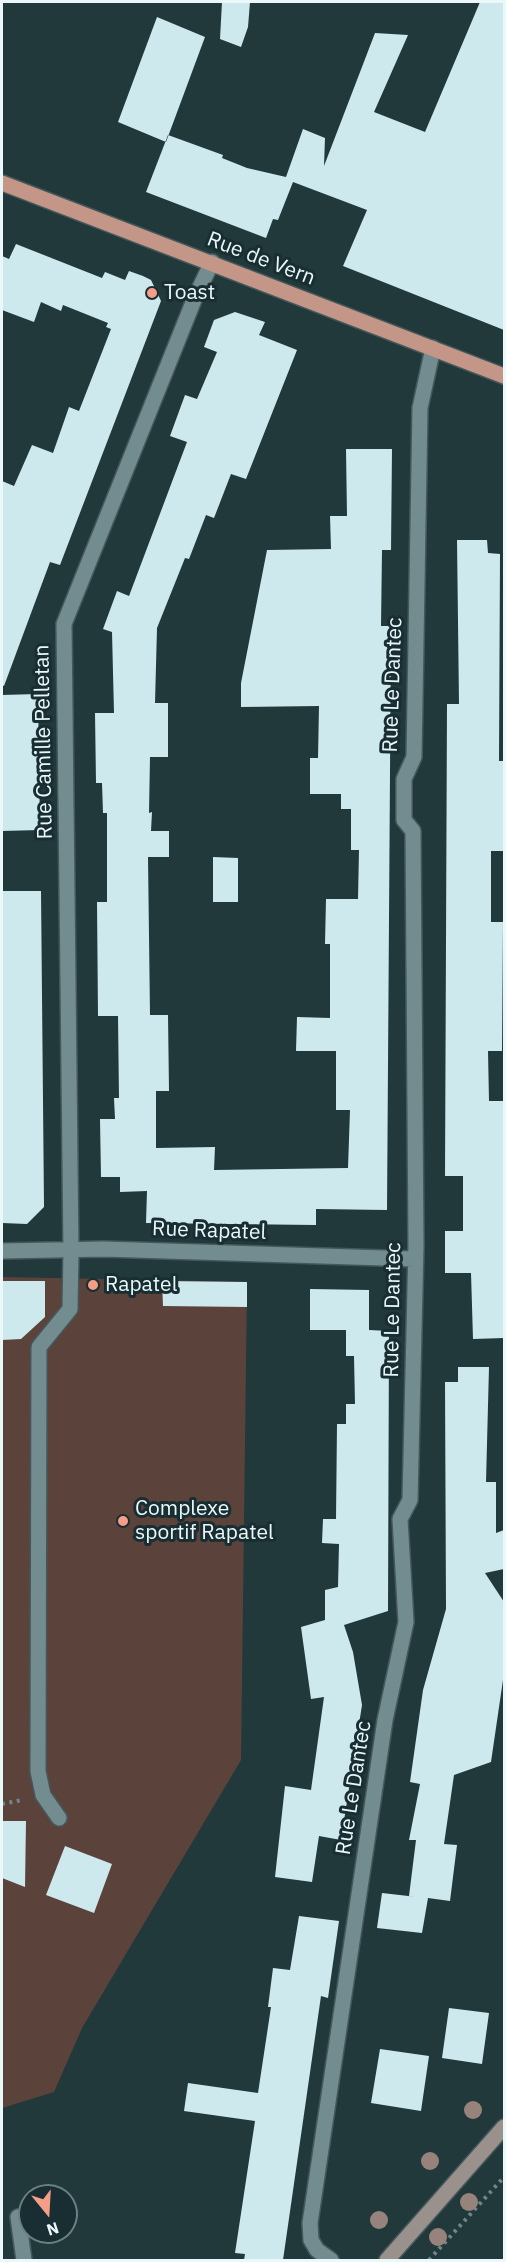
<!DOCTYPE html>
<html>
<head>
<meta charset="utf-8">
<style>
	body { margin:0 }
	#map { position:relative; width:506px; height:2262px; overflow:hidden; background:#22393c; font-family:"IBM Plex Sans",sans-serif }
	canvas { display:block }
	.frame { position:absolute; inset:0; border:3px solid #eaf8fa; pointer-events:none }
	.north { position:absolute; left:18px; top:2184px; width:60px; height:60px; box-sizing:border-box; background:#182e32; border:2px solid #6c7f82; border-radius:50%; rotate:162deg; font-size:16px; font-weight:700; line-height:24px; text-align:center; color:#eaf8fa }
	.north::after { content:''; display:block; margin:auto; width:21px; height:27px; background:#f49e87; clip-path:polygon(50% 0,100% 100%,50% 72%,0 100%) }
</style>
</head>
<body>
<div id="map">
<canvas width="506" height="2262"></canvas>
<div class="frame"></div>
<div class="north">N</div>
</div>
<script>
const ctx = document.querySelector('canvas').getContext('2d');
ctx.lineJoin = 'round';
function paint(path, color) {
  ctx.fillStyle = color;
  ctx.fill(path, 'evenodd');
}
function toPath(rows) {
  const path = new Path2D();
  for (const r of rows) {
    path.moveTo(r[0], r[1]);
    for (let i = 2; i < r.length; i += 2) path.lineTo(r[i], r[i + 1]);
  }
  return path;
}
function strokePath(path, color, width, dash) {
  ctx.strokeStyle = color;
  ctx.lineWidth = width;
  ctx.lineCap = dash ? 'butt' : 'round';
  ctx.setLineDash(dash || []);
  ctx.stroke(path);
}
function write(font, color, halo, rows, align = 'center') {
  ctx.font = font + ' "IBM Plex Sans",sans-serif';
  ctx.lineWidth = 6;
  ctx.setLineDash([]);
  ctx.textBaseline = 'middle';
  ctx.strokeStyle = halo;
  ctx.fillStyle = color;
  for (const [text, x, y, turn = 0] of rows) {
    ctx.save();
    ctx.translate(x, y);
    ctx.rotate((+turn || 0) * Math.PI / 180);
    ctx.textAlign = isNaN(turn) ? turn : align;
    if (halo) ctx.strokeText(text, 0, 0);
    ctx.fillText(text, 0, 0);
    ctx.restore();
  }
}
const green = toPath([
	[2,1277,247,1282,241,1760,82,2028,54,2092,2,2108]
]);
const building = toPath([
	[222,2,250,2,248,27,241,47,220,39],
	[480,2,504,2,504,330,343,266,367,210,293,182,278,220,273,219,266,238,146,192,168,135,223,155,222,158,247,168,286,177,303,129,325,138,324,166,375,33,408,35,374,112,425,132],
	[157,17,205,37,166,142,118,122],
	[16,244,102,278,105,272,125,280,129,271,143,276,151,280,161,301,60,565,50,562,4,686,2,685,2,481,14,486,32,445,53,453,69,407,79,411,111,329,106,327,108,323,63,305,61,311,41,302,34,322,2,310,2,256,9,259],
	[235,312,265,322,259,335,297,350,246,479,231,474,214,518,206,515,189,559,185,558,157,628,155,703,168,703,168,757,150,757,149,813,152,812,151,831,169,831,169,857,148,857,150,1015,168,1015,169,1091,156,1091,156,1148,215,1147,214,1170,348,1168,350,1110,336,1110,336,1051,296,1051,297,1017,330,1018,330,944,325,944,326,899,358,899,359,850,351,850,351,809,341,809,341,794,310,794,310,758,318,758,319,706,241,707,241,683,267,550,331,549,330,516,347,516,346,449,392,449,391,550,382,550,381,626,391,626,387,1210,316,1209,316,1225,146,1223,147,1191,120,1192,120,1177,101,1177,100,1119,115,1119,114,1098,119,1098,118,1016,98,1016,97,902,107,902,107,813,103,813,102,783,96,783,95,713,114,713,112,632,103,629,117,591,129,596,187,442,170,436,185,395,197,399,217,352,204,347,214,320],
	[457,540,487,540,488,553,500,554,499,761,504,761,504,851,491,851,491,922,503,922,502,1051,488,1051,489,1101,504,1101,504,1338,473,1339,471,1273,445,1273,445,1231,463,1231,463,1176,445,1176,447,704,459,704],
	[38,694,40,830,2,831,2,695],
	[213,857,238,858,238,902,213,902],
	[2,891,41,891,44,1207,27,1224,2,1223],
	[2,1281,45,1281,45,1317,21,1339,2,1340],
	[162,1281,247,1282,247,1307,163,1306],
	[310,1289,369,1290,369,1330,389,1331,388,1611,344,1625,353,1652,362,1705,341,1840,319,1836,312,1882,275,1877,285,1786,311,1790,324,1697,311,1699,301,1627,325,1620,325,1590,338,1587,339,1544,322,1543,323,1519,336,1519,337,1424,346,1424,346,1404,355,1404,354,1356,346,1356,346,1330,310,1330],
	[458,1367,489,1367,486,1482,496,1482,496,1533,504,1530,504,1569,485,1573,504,1602,504,1673,491,1762,454,1775,444,1844,457,1845,450,1901,428,1898,422,1933,377,1928,382,1893,417,1897,409,1896,416,1840,409,1840,420,1784,410,1782,423,1690,446,1609,445,1382,458,1382],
	[2,1821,26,1821,25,1887,2,1878],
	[65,1846,112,1864,94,1913,46,1895],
	[299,1916,339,1921,328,1998,321,1996,283,2260,244,2260,245,2254,235,2253,255,2121,184,2111,188,2083,258,2093,271,2007,268,2007,273,1968,290,1970],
	[449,2008,489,2013,482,2064,442,2058],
	[380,2049,429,2056,421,2111,371,2103]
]);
const path = toPath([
	[2,1804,22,1800],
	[429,2260,504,2177]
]);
const service = toPath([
	[59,1818,43,1795,38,1771,39,1347,70,1309,71,1251],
	[18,2217,24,2260]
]);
const minor = toPath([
	[2,1251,104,1249,415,1259],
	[71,1251,64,624,194,300,212,262],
	[331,2260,317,2250,311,2240,310,2223,385,1720,406,1622,400,1519,410,1500,416,1246,413,831,404,820,404,779,414,757,420,408,433,348]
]);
const secondary = toPath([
	[387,2260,504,2127]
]);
const primary = toPath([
	[2,183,504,376]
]);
const trees = [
	[473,2110],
	[430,2161],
	[469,2202],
	[379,2220],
	[438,2237]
];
const markers = [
	[152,293,6,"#f49e87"],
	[93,1285,6,"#f49e87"],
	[123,1521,6,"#f49e87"]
];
const streetNames = [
	["Rue de Vern",261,259,21],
	["Rue Le Dantec",393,685,-88],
	["Rue Camille Pelletan",44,742,-91],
	["Rue Rapatel",209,1231,2],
	["Rue Le Dantec",393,1310,-89],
	["Rue Le Dantec",354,1788,-81]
];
const poiNames = [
	["Toast",164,293],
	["Rapatel",105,1285],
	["Complexe",135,1509],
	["sportif Rapatel",135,1533]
];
paint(green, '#5b433c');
paint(building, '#cee9ee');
strokePath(service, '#44585b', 18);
strokePath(minor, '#44585b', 18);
strokePath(secondary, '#44585b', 18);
strokePath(primary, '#44585b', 18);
strokePath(path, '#728588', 4, [3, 4.5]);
strokePath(service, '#728c90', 15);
strokePath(minor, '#728c90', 15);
strokePath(secondary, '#9b918c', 15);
strokePath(primary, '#c49687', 15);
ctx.fillStyle = '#97837b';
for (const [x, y] of trees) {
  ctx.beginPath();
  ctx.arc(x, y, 9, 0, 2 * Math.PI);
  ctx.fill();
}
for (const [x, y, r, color] of markers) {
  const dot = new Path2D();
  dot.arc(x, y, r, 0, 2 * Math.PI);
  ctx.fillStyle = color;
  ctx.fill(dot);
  strokePath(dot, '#182e32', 2);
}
write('21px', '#eaf8fa', '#182e32', streetNames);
write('21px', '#eaf8fa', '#182e32', poiNames, 'left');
</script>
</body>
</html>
